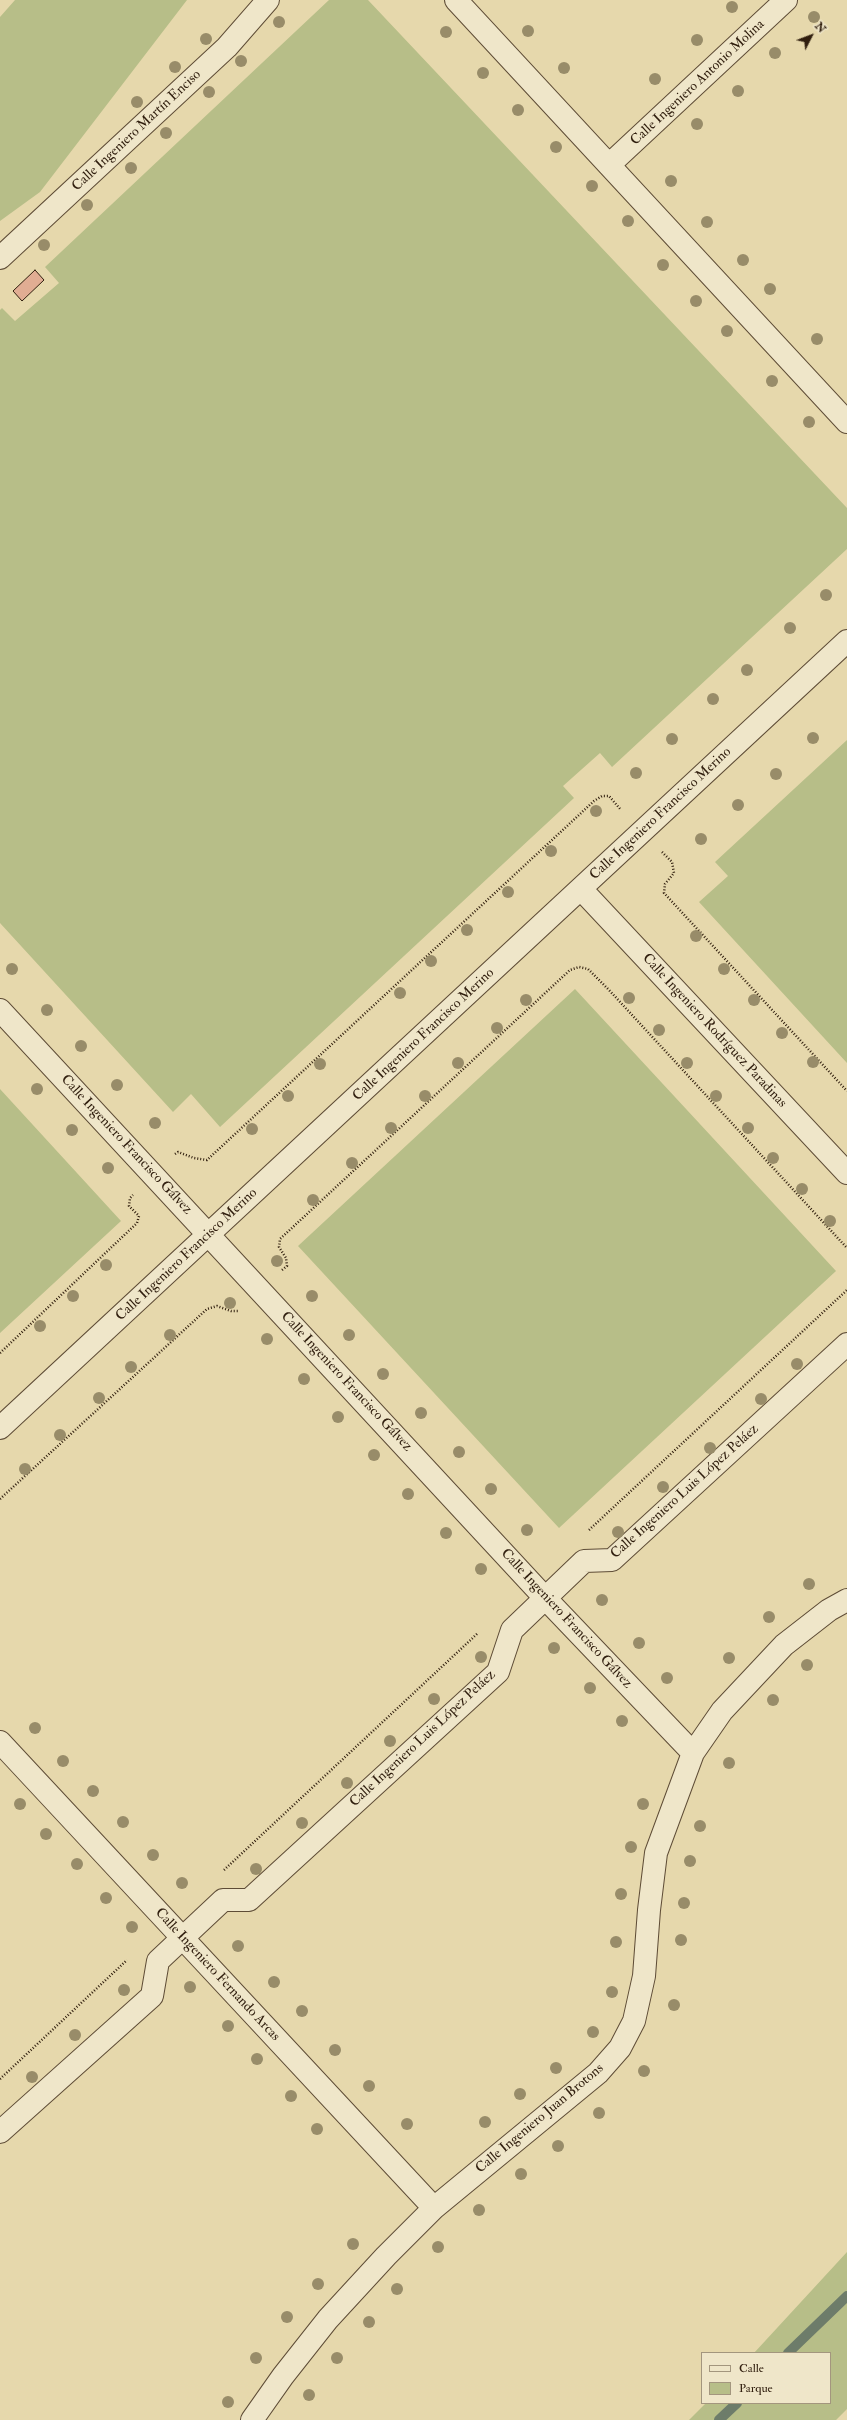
<!DOCTYPE html>
<html>
<head>
<meta charset="utf-8">
<style>
	body { margin:0 }
	#map { position:relative; width:847px; height:2420px; overflow:hidden; background:#e6d8ac; font-family:"IM FELL Double Pica",serif }
	canvas { display:block }
	.legend { position:absolute; left:701px; top:2352px; width:130px; height:52px; box-sizing:border-box; background:#efe6c9; border:1px solid #a3967e; margin:0; padding:5px 7px; list-style:none; font-size:12px; color:#301e0e }
	.legend li { display:flex; align-items:center; gap:8px; height:20px }
	.legend b { width:20px; border:1px solid #a3967e }
	.north { position:absolute; left:791px; top:16px; width:40px; height:40px; -webkit-text-stroke:3px #efe6c9; paint-order:stroke; rotate:48deg; font-size:11px; font-weight:700; line-height:16px; text-align:center; color:#301e0e }
	.north::after { content:''; display:block; margin:auto; width:14px; height:18px; background:#301e0e; clip-path:polygon(50% 0,100% 100%,50% 72%,0 100%) }
</style>
</head>
<body>
<div id="map">
<canvas width="847" height="2420"></canvas>
<ul class="legend">
<li><b style="height:5px;background:#efe6c9"></b>Calle</li>
<li><b style="height:11px;background:#b7be88"></b>Parque</li>
</ul>
<div class="north">N</div>
</div>
<script>
const ctx = document.querySelector('canvas').getContext('2d');
ctx.lineJoin = 'round';
function paint(path, color) {
  ctx.fillStyle = color;
  ctx.fill(path, 'evenodd');
}
function toPath(rows) {
  const path = new Path2D();
  for (const r of rows) {
    path.moveTo(r[0], r[1]);
    for (let i = 2; i < r.length; i += 2) path.lineTo(r[i], r[i + 1]);
  }
  return path;
}
function strokePath(path, color, width, dash) {
  ctx.strokeStyle = color;
  ctx.lineWidth = width;
  ctx.lineCap = dash ? 'butt' : 'round';
  ctx.setLineDash(dash || []);
  ctx.stroke(path);
}
function write(font, color, halo, rows, align = 'center') {
  ctx.font = font + ' "IM FELL Double Pica",serif';
  ctx.lineWidth = 3;
  ctx.setLineDash([]);
  ctx.textBaseline = 'middle';
  ctx.strokeStyle = halo;
  ctx.fillStyle = color;
  for (const [text, x, y, turn = 0] of rows) {
    ctx.save();
    ctx.translate(x, y);
    ctx.rotate((+turn || 0) * Math.PI / 180);
    ctx.textAlign = isNaN(turn) ? turn : align;
    if (halo) ctx.strokeText(text, 0, 0);
    ctx.fillText(text, 0, 0);
    ctx.restore();
  }
}
const green = toPath([
	[15,0,187,0,40,192,0,221,0,17],
	[329,0,368,0,847,508,847,549,612,767,600,753,563,786,574,798,220,1127,191,1094,173,1112,0,923,0,310,2,308,15,321,59,283,45,267],
	[847,740,847,1063,699,902,728,876,715,862],
	[575,989,836,1271,559,1528,298,1246],
	[0,1089,121,1221,0,1333],
	[847,2252,847,2409,836,2420,689,2420,706,2403,830,2403,830,2353,754,2353]
]);
const stream = toPath([
	[788,2353,847,2296],
	[719,2420,737,2403]
]);
const building = toPath([
	[35,270,44,280,22,301,13,291,35,270]
]);
const path = toPath([
	[662,852,672,862,674,873,665,884,664,893,847,1091],
	[175,1154,178,1152,194,1158,207,1160,594,801,602,796,609,796,621,810],
	[282,1270,287,1266,286,1258,279,1247,280,1239,570,970,579,967,588,969,609,990,847,1248],
	[0,1353,137,1223,139,1216,129,1206,130,1198,133,1195],
	[0,1499,207,1309,217,1306,231,1311,238,1311],
	[589,1530,847,1290],
	[224,1870,478,1633],
	[0,2079,127,1960]
]);
const minor = toPath([
	[456,0,847,422],
	[609,165,786,0],
	[0,258,227,47,268,0],
	[581,889,847,1173],
	[0,1010,546,1599,693,1753],
	[0,1428,847,641],
	[0,1742,434,2208],
	[0,2132,152,1996,158,1961,223,1900,249,1900,498,1672,512,1630,584,1561,612,1560,847,1344],
	[252,2420,283,2376,328,2319,386,2256,434,2208,598,2073,620,2048,634,2021,644,1976,649,1910,656,1853,693,1753,722,1711,784,1645,829,1610,847,1600]
]);
const trees = [
	[732,7],
	[814,17],
	[279,22],
	[528,31],
	[446,32],
	[206,39],
	[697,40],
	[775,53],
	[241,61],
	[175,67],
	[564,68],
	[483,73],
	[655,79],
	[738,91],
	[209,92],
	[137,102],
	[518,110],
	[697,124],
	[166,133],
	[556,147],
	[131,168],
	[671,181],
	[592,186],
	[87,205],
	[628,221],
	[707,222],
	[44,245],
	[743,260],
	[663,265],
	[770,289],
	[696,301],
	[727,331],
	[817,339],
	[772,381],
	[809,422],
	[826,595],
	[790,628],
	[747,670],
	[713,699],
	[813,738],
	[672,739],
	[636,773],
	[776,774],
	[738,805],
	[596,811],
	[701,839],
	[551,851],
	[508,892],
	[467,930],
	[696,936],
	[431,961],
	[12,969],
	[724,969],
	[400,993],
	[629,998],
	[526,1000],
	[754,1000],
	[47,1010],
	[497,1028],
	[659,1030],
	[782,1033],
	[81,1046],
	[813,1062],
	[458,1063],
	[687,1063],
	[320,1064],
	[117,1085],
	[37,1089],
	[288,1096],
	[425,1096],
	[716,1096],
	[155,1123],
	[391,1128],
	[748,1128],
	[252,1129],
	[72,1130],
	[773,1158],
	[352,1163],
	[108,1168],
	[802,1189],
	[313,1200],
	[830,1221],
	[277,1261],
	[106,1265],
	[73,1296],
	[312,1296],
	[230,1303],
	[40,1326],
	[170,1335],
	[349,1335],
	[267,1339],
	[797,1364],
	[131,1367],
	[383,1374],
	[304,1379],
	[99,1398],
	[761,1399],
	[421,1413],
	[338,1417],
	[60,1435],
	[710,1448],
	[459,1452],
	[374,1455],
	[25,1469],
	[663,1487],
	[491,1489],
	[408,1494],
	[527,1530],
	[618,1532],
	[446,1533],
	[481,1569],
	[809,1584],
	[602,1600],
	[769,1617],
	[639,1643],
	[554,1648],
	[481,1657],
	[729,1658],
	[807,1665],
	[667,1678],
	[590,1688],
	[434,1699],
	[773,1700],
	[622,1721],
	[35,1728],
	[390,1741],
	[63,1761],
	[729,1763],
	[347,1783],
	[93,1791],
	[20,1804],
	[643,1804],
	[123,1822],
	[302,1823],
	[700,1826],
	[46,1834],
	[631,1847],
	[153,1855],
	[690,1861],
	[77,1864],
	[256,1869],
	[182,1883],
	[621,1894],
	[106,1898],
	[684,1903],
	[132,1927],
	[681,1940],
	[616,1942],
	[238,1946],
	[274,1982],
	[190,1987],
	[124,1990],
	[612,1992],
	[674,2005],
	[302,2011],
	[228,2026],
	[593,2032],
	[75,2035],
	[335,2050],
	[257,2059],
	[556,2068],
	[644,2071],
	[32,2077],
	[369,2086],
	[520,2094],
	[291,2096],
	[599,2113],
	[485,2122],
	[407,2124],
	[317,2129],
	[558,2146],
	[521,2174],
	[479,2210],
	[353,2244],
	[438,2247],
	[318,2284],
	[397,2289],
	[287,2317],
	[369,2322],
	[256,2358],
	[337,2358],
	[309,2395],
	[228,2402]
];
const streetNames = [
	["Calle Ingeniero Antonio Molina",698,83,-43],
	["Calle Ingeniero Martín Enciso",137,131,-43],
	["Calle Ingeniero Francisco Merino",661,814,-43],
	["Calle Ingeniero Rodríguez Paradinas",714,1031,47],
	["Calle Ingeniero Francisco Merino",424,1035,-43],
	["Calle Ingeniero Francisco Gálvez",126,1145,47],
	["Calle Ingeniero Francisco Merino",187,1255,-43],
	["Calle Ingeniero Francisco Gálvez",346,1382,47],
	["Calle Ingeniero Luis López Peláez",685,1492,-42],
	["Calle Ingeniero Francisco Gálvez",566,1619,47],
	["Calle Ingeniero Luis López Peláez",423,1739,-43],
	["Calle Ingeniero Fernando Arcas",217,1975,47],
	["Calle Ingeniero Juan Brotons",540,2119,-40]
];
paint(green, '#b7be88');
strokePath(stream, '#6d7c6a', 10);
paint(building, '#e1ad93');
strokePath(building, '#301e0e', 1);
strokePath(minor, '#5e4c36', 24);
strokePath(path, '#301e0e', 2.5, [1, 2]);
strokePath(minor, '#efe6c9', 22);
ctx.fillStyle = '#988c69';
for (const [x, y] of trees) {
  ctx.beginPath();
  ctx.arc(x, y, 6, 0, 2 * Math.PI);
  ctx.fill();
}
write('14px', '#301e0e', '#efe6c9', streetNames);
</script>
</body>
</html>
